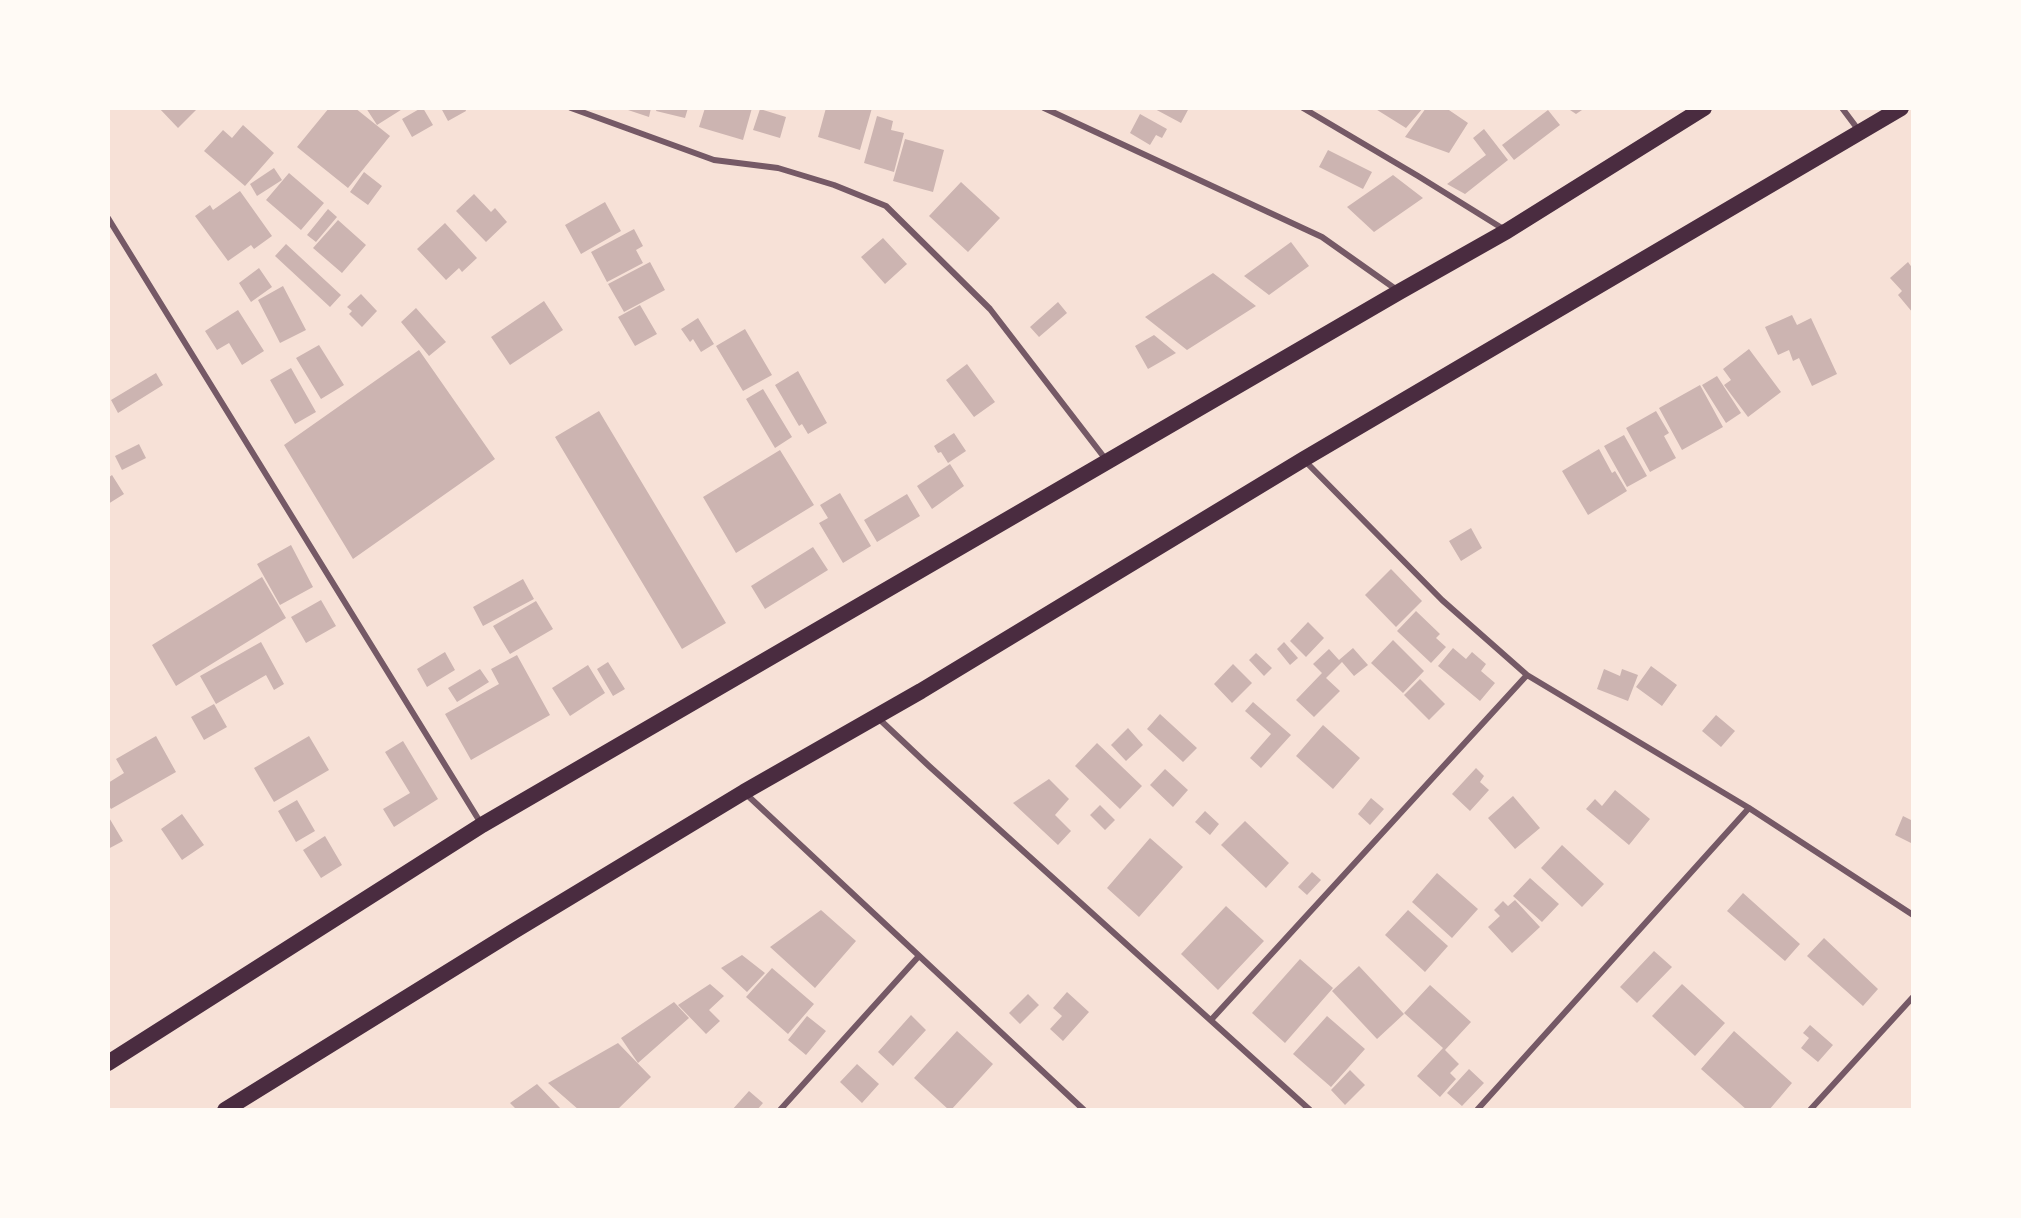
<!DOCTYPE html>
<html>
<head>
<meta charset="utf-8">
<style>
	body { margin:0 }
	#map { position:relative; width:2021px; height:1218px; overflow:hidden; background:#f7e1d7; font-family:Overpass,sans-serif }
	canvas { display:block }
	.frame { position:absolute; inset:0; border:110px solid #fffaf5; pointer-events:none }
</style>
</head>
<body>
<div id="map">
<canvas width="2021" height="1218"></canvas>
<div class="frame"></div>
</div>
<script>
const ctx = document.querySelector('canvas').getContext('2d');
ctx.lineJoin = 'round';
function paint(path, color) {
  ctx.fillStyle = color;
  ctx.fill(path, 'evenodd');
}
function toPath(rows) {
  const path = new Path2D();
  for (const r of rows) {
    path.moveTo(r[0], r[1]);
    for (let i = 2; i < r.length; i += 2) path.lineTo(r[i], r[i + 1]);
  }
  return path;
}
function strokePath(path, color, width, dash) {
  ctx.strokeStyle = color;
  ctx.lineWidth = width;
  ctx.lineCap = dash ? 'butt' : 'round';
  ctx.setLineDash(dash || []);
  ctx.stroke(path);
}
const building = toPath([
	[159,108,198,108,178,128],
	[329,108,355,108,390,136,348,188,297,147],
	[366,108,404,108,377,125],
	[421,108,423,108,433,125,412,137,402,119],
	[441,108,465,108,466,111,448,121],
	[622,108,651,108,649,117],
	[657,108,688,108,685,118,656,111],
	[705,108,752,108,743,140,699,127],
	[826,108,872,108,860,150,818,137],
	[1153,108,1189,108,1181,123],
	[1374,108,1423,108,1406,128],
	[1426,108,1446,108,1468,123,1449,153,1405,137],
	[1567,108,1585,108,1576,114],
	[760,109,786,117,780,138,753,130],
	[1548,110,1560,125,1514,160,1502,145],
	[1140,114,1167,129,1162,138,1156,135,1150,145,1130,133],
	[877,116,893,121,891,130,904,133,894,172,864,163],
	[243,125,274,153,245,186,204,151,223,130,232,138],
	[1484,129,1508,160,1465,194,1447,184,1486,155,1473,138],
	[905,139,944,150,933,192,893,181],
	[1328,150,1372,172,1363,189,1319,167],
	[274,168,282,180,257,196,250,184],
	[364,172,382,186,368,205,350,192],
	[289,173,324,203,301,230,266,200],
	[1393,175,1423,198,1374,232,1347,207],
	[961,182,1000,218,968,252,929,216],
	[240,191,272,236,254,249,251,245,228,261,195,216,210,205,213,210],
	[474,194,491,212,495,208,507,222,486,242,456,211],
	[605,202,621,231,581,254,565,225],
	[328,209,337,217,316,242,307,235],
	[338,220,366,245,342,273,313,248],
	[445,223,477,258,462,272,459,268,446,280,417,249],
	[634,229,643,246,636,250,643,263,607,282,591,252],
	[883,238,907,264,885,284,861,257],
	[1291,242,1309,266,1269,295,1244,276],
	[286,244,341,295,330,307,275,256],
	[650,262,665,290,624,312,608,284],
	[1908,262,1913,269,1913,313,1898,295,1902,291,1890,278],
	[259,268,272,287,251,302,239,283],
	[1213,273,1256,306,1187,350,1145,317],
	[283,286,306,330,280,343,258,300],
	[361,294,377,311,362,327,349,314,352,311,347,307],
	[544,301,563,330,510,365,491,337],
	[1058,302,1067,313,1039,337,1030,327],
	[640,305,657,334,635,346,618,317],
	[416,308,446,342,429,356,401,322],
	[238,310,264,351,242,365,229,343,217,350,205,331],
	[1792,315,1797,325,1811,318,1837,374,1812,386,1799,358,1793,361,1789,350,1778,355,1765,327],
	[698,318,714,344,701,352,693,339,690,342,681,329],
	[745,329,772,375,743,391,716,346],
	[1154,335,1176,353,1148,369,1135,346],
	[319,345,344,385,321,399,296,358],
	[1749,349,1781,392,1748,417,1724,385,1731,380,1723,369],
	[419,350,495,459,353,559,284,445],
	[967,364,995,402,974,417,946,380],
	[291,368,316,412,295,424,270,380],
	[798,371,827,423,808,434,802,424,799,426,775,385],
	[156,373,163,385,118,413,111,400],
	[1717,376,1741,413,1726,423,1702,385],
	[1700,385,1723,427,1682,450,1659,408],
	[763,389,792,437,775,448,746,399],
	[599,411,726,623,682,649,555,437],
	[1656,411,1669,433,1664,436,1676,458,1650,472,1626,428],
	[954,433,966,451,948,463,941,452,938,453,934,446],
	[1624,435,1647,476,1627,487,1604,446],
	[139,444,146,458,122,470,115,456],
	[1599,449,1612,473,1615,471,1627,491,1588,515,1562,471],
	[780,450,814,505,736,553,703,497],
	[950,464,964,486,932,509,917,486],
	[112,475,124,494,108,504,108,478],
	[840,493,871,546,843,563,819,523,828,518,820,505],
	[907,494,920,516,877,542,864,520],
	[1471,528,1482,548,1461,561,1449,541],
	[291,545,313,587,280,605,257,564],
	[813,547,828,570,765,609,751,586],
	[1391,569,1422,601,1396,627,1365,595],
	[262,577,286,618,176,686,152,645],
	[523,579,534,599,483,626,473,607],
	[321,600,336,626,306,643,291,617],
	[536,601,553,629,510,654,493,626],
	[1416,611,1440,634,1436,638,1446,647,1431,663,1397,631],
	[1308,622,1324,638,1306,657,1290,641],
	[1393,640,1424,671,1403,693,1371,663],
	[261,642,284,684,274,690,266,675,216,704,200,676],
	[1284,642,1298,658,1290,665,1277,649],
	[1353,648,1368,665,1354,676,1342,662,1326,678,1340,691,1314,717,1296,700,1322,673,1313,664,1329,649,1339,660],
	[1453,648,1466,659,1472,652,1486,664,1481,671,1495,683,1480,701,1438,666],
	[445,652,455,670,427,687,417,669],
	[1256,653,1272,668,1264,676,1249,660],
	[517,655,550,715,471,760,445,714,499,684,491,669],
	[608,662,625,689,613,696,597,669],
	[1233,664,1252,683,1232,703,1214,684],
	[588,665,605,693,570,716,552,688],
	[1651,666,1677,685,1662,706,1636,687],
	[480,669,489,682,457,702,448,688],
	[1604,669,1620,676,1622,669,1638,675,1628,701,1597,689],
	[1420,679,1445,704,1429,720,1404,695],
	[1253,702,1291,735,1261,768,1250,758,1271,734,1245,711],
	[214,704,227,727,204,740,191,717],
	[1160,714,1197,748,1183,762,1147,729],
	[1716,715,1735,731,1721,747,1702,731],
	[1323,725,1360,758,1333,789,1296,756],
	[1128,728,1143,745,1126,761,1111,745],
	[156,736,176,772,111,809,108,804,108,783,124,773,116,759],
	[309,736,329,770,274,802,254,768],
	[403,741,438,799,394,827,383,809,410,793,385,752],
	[1097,743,1142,786,1120,809,1075,766],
	[1476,768,1484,776,1480,782,1489,790,1470,811,1452,794],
	[1165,769,1188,790,1173,807,1150,785],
	[1049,779,1069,799,1055,815,1071,831,1058,845,1013,803],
	[1615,790,1650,819,1629,845,1586,809,1595,799,1602,806],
	[1513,796,1540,828,1515,849,1488,818],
	[1371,798,1384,809,1370,825,1358,814],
	[297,800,315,831,296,842,278,811],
	[1100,805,1115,820,1105,830,1090,815],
	[1205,811,1219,824,1210,835,1195,822],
	[182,814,204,845,182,860,161,829],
	[108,816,123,841,108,849],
	[1903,816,1913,821,1913,844,1895,835],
	[1245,821,1289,863,1266,888,1221,845],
	[325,836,342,865,321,878,303,850],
	[1150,838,1183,867,1139,917,1107,888],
	[1562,845,1604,884,1582,907,1541,868],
	[1312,872,1321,880,1307,895,1298,887],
	[1437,873,1478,909,1452,938,1412,902],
	[1530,878,1559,904,1542,922,1513,896],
	[1743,893,1800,944,1785,961,1727,911],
	[1515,900,1540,927,1512,953,1488,927,1500,916,1494,910,1503,901,1508,906],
	[1226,906,1264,941,1218,990,1181,954],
	[821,910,856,941,815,988,770,947],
	[1408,910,1448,946,1425,972,1385,935],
	[1824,938,1878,989,1863,1006,1807,956],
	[1654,951,1672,967,1637,1003,1620,987],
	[742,955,765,973,747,992,721,968],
	[1300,959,1333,988,1285,1043,1252,1013],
	[1359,966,1404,1014,1377,1039,1332,991],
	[772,968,814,1004,788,1034,746,997],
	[710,984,724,996,709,1010,720,1021,706,1034,678,1005],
	[1682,984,1725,1023,1695,1056,1652,1016],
	[1430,985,1471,1022,1445,1050,1459,1064,1450,1073,1456,1079,1440,1097,1417,1076,1443,1048,1404,1013],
	[1067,992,1089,1012,1063,1041,1050,1029,1062,1016,1053,1008],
	[1028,994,1039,1005,1020,1024,1009,1013],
	[674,1002,689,1018,638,1063,621,1038],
	[911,1015,926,1030,893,1066,878,1052],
	[807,1016,826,1031,806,1055,788,1040],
	[1327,1016,1365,1049,1331,1087,1293,1054],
	[1810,1025,1833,1045,1818,1062,1801,1048,1809,1038,1803,1033],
	[957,1031,993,1064,951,1110,949,1110,914,1078],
	[1734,1031,1792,1083,1769,1110,1747,1110,1701,1069],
	[618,1043,651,1077,617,1110,579,1110,548,1083],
	[857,1064,879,1084,862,1103,840,1082],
	[1469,1069,1484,1083,1462,1106,1447,1093],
	[1350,1070,1365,1085,1345,1105,1331,1090],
	[537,1084,560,1108,559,1110,517,1110,510,1103],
	[749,1091,763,1103,757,1110,732,1110]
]);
const minor = toPath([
	[571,108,714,160,778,168,834,185,886,206,990,309,1107,461],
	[1044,108,1322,237,1397,290],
	[1303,108,1418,176,1505,230],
	[1842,108,1860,132],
	[108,218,482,825],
	[1304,460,1442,600,1527,675,1749,808,1913,915],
	[877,717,929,766,1310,1110],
	[746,794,1084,1110],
	[1211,1020,1527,675],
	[780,1110,919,956],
	[1477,1110,1749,808],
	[1810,1110,1913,997]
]);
const trunk = toPath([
	[108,1063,482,825,1399,292,1507,231,1704,108],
	[225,1110,514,931,744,792,921,691,1304,459,1901,108]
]);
paint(building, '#ccb4b1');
strokePath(minor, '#755966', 6);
strokePath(trunk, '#4a2c40', 16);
</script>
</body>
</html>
